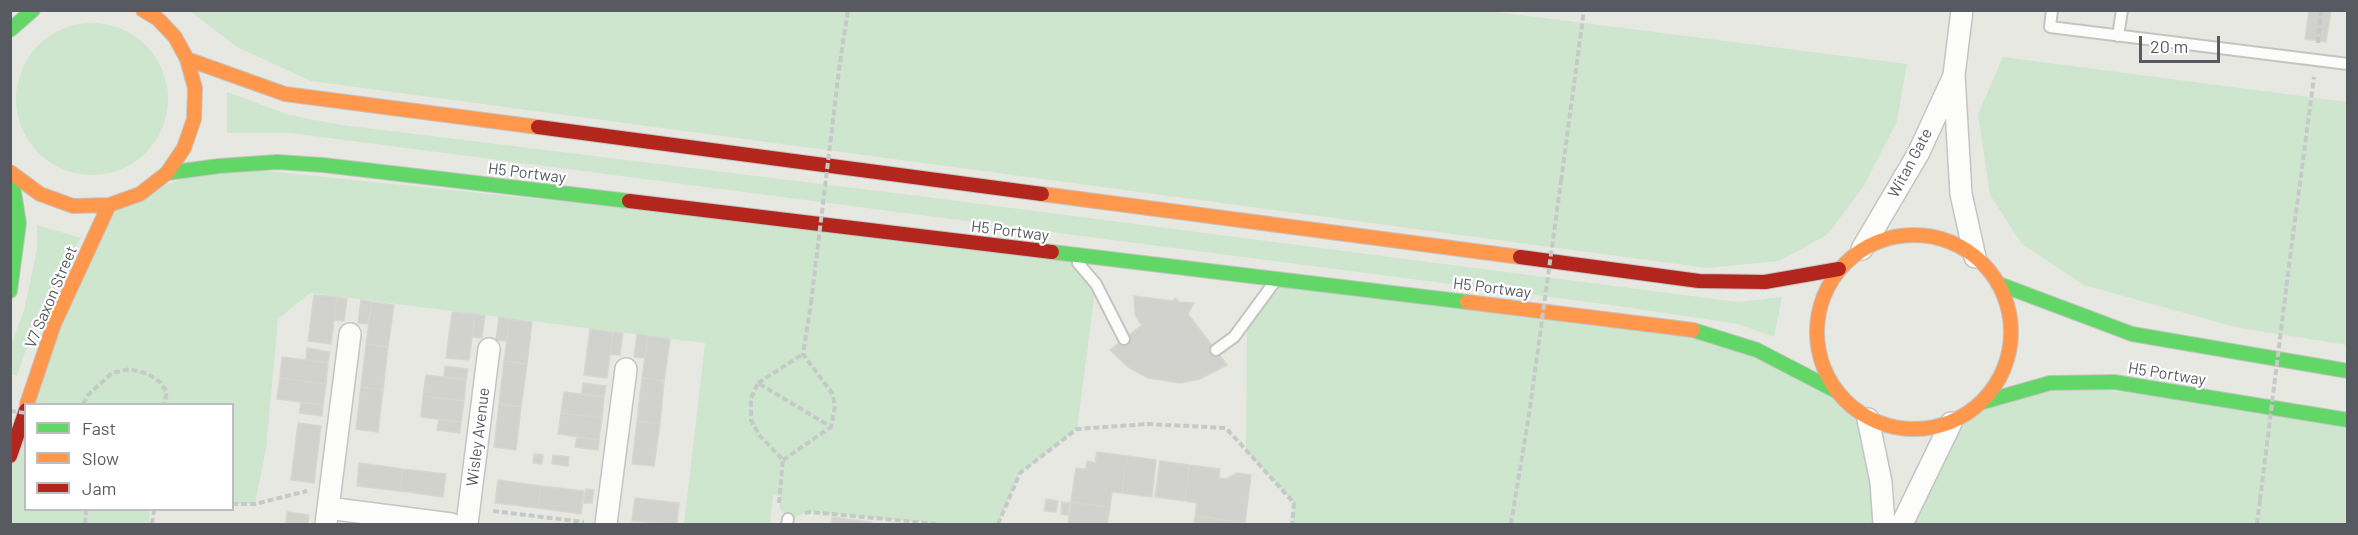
<!DOCTYPE html>
<html>
<head>
<meta charset="utf-8">
<style>
	body { margin:0 }
	#map { position:relative; width:2358px; height:535px; overflow:hidden; background:#e8e8e2; font-family:Barlow,sans-serif }
	canvas { display:block }
	.frame { position:absolute; inset:0; border:12px solid #575a60; pointer-events:none }
	.legend { position:absolute; left:24px; top:403px; width:210px; height:108px; box-sizing:border-box; background:#fff; border:2px solid #bcbdbf; margin:0; padding:8px 10px; list-style:none; font-size:18px; color:#575a60 }
	.legend li { display:flex; align-items:center; gap:12px; height:30px }
	.legend b { width:30px; border:2px solid #bcbdbf }
	.scale { position:absolute; left:2139px; top:36px; width:81px; height:27px; box-sizing:border-box; border:3px solid #575a60; border-top:0; padding-left:8px; font-size:18px; line-height:21px; white-space:nowrap; color:#575a60; -webkit-text-stroke:4px #fff; paint-order:stroke }
</style>
</head>
<body>
<div id="map">
<canvas width="2358" height="535"></canvas>
<div class="frame"></div>
<ul class="legend">
<li><b style="height:8px;background:#63d668"></b>Fast</li>
<li><b style="height:8px;background:#ff974d"></b>Slow</li>
<li><b style="height:8px;background:#b3261e"></b>Jam</li>
</ul>
<div class="scale">20 m</div>
</div>
<script>
const ctx = document.querySelector('canvas').getContext('2d');
ctx.lineJoin = 'round';
function paint(path, color) {
  ctx.fillStyle = color;
  ctx.fill(path, 'evenodd');
}
function toPath(rows) {
  const path = new Path2D();
  for (const r of rows) {
    if (r.length === 3) {
      path.moveTo(r[0] + r[2], r[1]);
      path.arc(r[0], r[1], r[2], 0, 2 * Math.PI);
      continue;
    }
    path.moveTo(r[0], r[1]);
    for (let i = 2; i < r.length; i += 2) path.lineTo(r[i], r[i + 1]);
  }
  return path;
}
function strokePath(path, color, width, dash) {
  ctx.strokeStyle = color;
  ctx.lineWidth = width;
  ctx.lineCap = dash ? 'butt' : 'round';
  ctx.setLineDash(dash || []);
  ctx.stroke(path);
}
function write(font, color, halo, rows, align = 'center') {
  ctx.font = font + ' Barlow,sans-serif';
  ctx.lineWidth = 4.5;
  ctx.setLineDash([]);
  ctx.textBaseline = 'middle';
  ctx.strokeStyle = halo;
  ctx.fillStyle = color;
  for (const [text, x, y, turn = 0] of rows) {
    ctx.save();
    ctx.translate(x, y);
    ctx.rotate((+turn || 0) * Math.PI / 180);
    ctx.textAlign = isNaN(turn) ? turn : align;
    if (halo) ctx.strokeText(text, 0, 0);
    ctx.fillText(text, 0, 0);
    ctx.restore();
  }
}
const green = toPath([
	[1481,10,1907,64,1897,121,1864,186,1827,235,1779,261,1707,268,311,81,237,47,190,11],
	[92,99,76],
	[2003,57,2347,102,2347,345,2235,327,2084,285,2022,244,1990,195,1978,114],
	[227,92,289,115,342,125,919,196,1738,302,1782,297,1774,337,1738,324,1604,304,291,133,227,133],
	[219,166,1070,254,1096,284,1077,429,1020,473,998,524,937,524,810,512,788,519,779,507,780,496,773,495,770,524,684,524,705,343,310,293,278,319,266,449,255,504,233,504,232,404,27,404,109,205],
	[37,225,81,238,54,281,36,320,17,376,11,374,10,346,24,311,37,249],
	[1277,279,1688,328,1836,391,1851,407,1868,419,1884,524,1292,524,1294,503,1246,451,1247,318],
	[2050,383,2347,420,2347,524,1902,524,1951,423,1968,414,1983,402],
	[25,410,26,510,150,510,149,524,11,524,11,456]
]);
const building = toPath([
	[2309,10,2331,10,2326,42,2305,39,2309,10],
	[314,295,337,297,331,344,308,341,314,295],
	[1134,296,1172,301,1176,298,1179,302,1194,303,1188,314,1227,365,1200,379,1180,383,1148,378,1128,367,1110,350,1143,324,1140,323,1135,314,1134,296],
	[337,297,347,299,344,321,334,320,337,297],
	[361,300,372,302,368,324,358,323,361,300],
	[372,302,394,305,388,347,366,344,372,302],
	[452,312,475,314,469,360,446,358,452,312],
	[475,314,485,316,482,338,472,337,475,314],
	[499,317,510,319,507,341,496,340,499,317],
	[510,319,532,322,527,364,504,361,510,319],
	[590,329,613,332,607,378,584,375,590,329],
	[613,332,623,333,620,355,610,354,613,332],
	[637,334,648,336,645,358,634,357,637,334],
	[648,336,670,339,664,381,642,378,648,336],
	[366,344,388,347,383,390,361,387,366,344],
	[307,348,330,352,328,363,306,360,307,348],
	[282,357,328,363,326,384,280,378,282,357],
	[504,361,527,364,521,407,499,404,504,361],
	[445,366,468,369,466,380,444,377,445,366],
	[426,375,466,380,464,401,423,396,426,375],
	[280,378,326,384,323,405,277,399,280,378],
	[642,378,664,381,660,424,637,421,642,378],
	[583,383,606,386,604,397,582,394,583,383],
	[361,387,383,390,378,432,356,429,361,387],
	[564,392,604,397,602,418,561,413,564,392],
	[423,396,464,401,461,422,421,417,423,396],
	[301,403,323,405,322,416,299,413,301,403],
	[499,404,521,407,516,450,494,447,499,404],
	[561,413,602,418,599,440,558,434,561,413],
	[439,419,461,422,460,433,437,430,439,419],
	[637,421,660,424,654,466,632,464,637,421],
	[298,423,321,426,314,483,291,480,298,423],
	[577,437,599,440,598,450,575,447,577,437],
	[1097,452,1127,456,1122,493,1112,492,1110,507,1071,502,1076,468,1086,469,1087,461,1095,463,1097,452],
	[534,454,543,455,542,464,533,463,534,454],
	[553,455,569,457,568,466,552,464,553,455],
	[1127,456,1156,460,1152,497,1122,493,1127,456],
	[1160,461,1189,465,1185,501,1155,497,1160,461],
	[359,463,403,469,400,491,357,486,359,463],
	[1189,465,1220,469,1219,478,1227,479,1237,473,1251,475,1245,523,1195,516,1197,503,1185,501,1189,465],
	[403,469,446,474,443,497,400,491,403,469],
	[498,480,541,486,538,508,495,503,498,480],
	[541,486,584,491,581,514,538,508,541,486],
	[586,489,594,490,592,503,584,503,586,489],
	[635,498,679,503,677,524,632,521,635,498],
	[1046,499,1058,501,1056,512,1044,511,1046,499],
	[1062,502,1070,503,1068,515,1061,514,1062,502],
	[1071,502,1110,507,1107,524,1068,524,1071,502],
	[287,512,309,515,308,524,286,524,287,512],
	[1195,516,1232,521,1243,524,1194,524,1195,516],
	[832,517,871,522,871,524,831,524,832,517]
]);
const path = toPath([
	[2318,43,2321,10],
	[840,62,848,10],
	[1561,181,1584,10],
	[2290,258,2314,77],
	[758,383,803,354],
	[83,404,88,395,112,373,130,369,148,374,160,382,167,392,164,404],
	[783,460,831,427],
	[779,503,783,460,759,435,751,420,751,398,758,383,831,427,835,406,832,393,803,354,811,303],
	[232,504,255,504,307,491],
	[493,511,584,522],
	[805,513,810,512,937,524],
	[85,524,86,510],
	[152,524,154,510],
	[998,524,1020,473,1077,429,1148,424,1226,428,1294,503,1292,524],
	[1511,524,1530,408],
	[2257,524,2260,500]
]);
const lane = toPath([
	[2052,10,2050,27,2348,64],
	[2118,36,2122,10],
	[1078,263,1096,284,1124,339],
	[1216,350,1234,337,1273,284],
	[787,524,788,519]
]);
const street = toPath([
	[1962,10,1954,75,1961,194,1975,257],
	[1862,249,1918,154,1953,78],
	[1868,419,1881,482,1884,524],
	[328,508,451,524],
	[326,524,350,334],
	[467,524,489,349],
	[606,524,626,369],
	[1902,524,1951,423]
]);
const fast = toPath([
	[10,30,33,10],
	[167,173,219,166,277,162,323,165,629,201],
	[1052,252,1467,302],
	[1999,284,2132,334,2348,371],
	[10,291,19,223,11,173],
	[1693,330,1757,350,1836,391],
	[1983,402,2050,383,2114,382,2348,420]
]);
const slow = toPath([
	[187,59,285,94,538,127],
	[10,172,40,194,73,206,109,205,140,194,167,173,184,148,194,119,195,88,187,59,175,37,158,19,143,10],
	[1042,194,1520,257],
	[1914,332,97],
	[1467,302,1693,330],
	[27,404,54,324,109,205]
]);
const jam = toPath([
	[538,127,1042,194],
	[629,201,1052,252],
	[1520,257,1699,281,1765,282,1839,269],
	[10,456,26,410]
]);
const pathBridge = toPath([
	[811,303,840,62],
	[1530,408,1561,181],
	[10,411,26,413],
	[2260,500,2290,258]
]);
const streetNames = [
	["Witan Gate",1910,163,-62],
	["H5 Portway",527,173,7],
	["H5 Portway",1010,231,7],
	["H5 Portway",1492,288,7],
	["V7 Saxon Street",51,297,-67],
	["H5 Portway",2167,374,9],
	["Wisley Avenue",478,437,-83]
];
paint(green, '#cee6ce');
paint(building, '#d1d1cd');
strokePath(building, '#d8d6d1', 1.5);
strokePath(lane, '#c4c4c3', 14);
strokePath(street, '#c4c4c3', 24);
strokePath(fast, '#c4c4c4', 16);
strokePath(slow, '#c4c4c4', 16);
strokePath(jam, '#c4c4c4', 16);
strokePath(path, '#c5cac8', 4, [6, 3]);
strokePath(lane, '#fcfcfb', 10);
strokePath(street, '#fcfcfb', 21);
strokePath(fast, '#63d668', 14);
strokePath(slow, '#ff974d', 14);
strokePath(jam, '#b3261e', 14);
strokePath(pathBridge, '#c5cac8', 4, [6, 3]);
write('16px', '#575a60', '#fff', streetNames);
</script>
</body>
</html>
